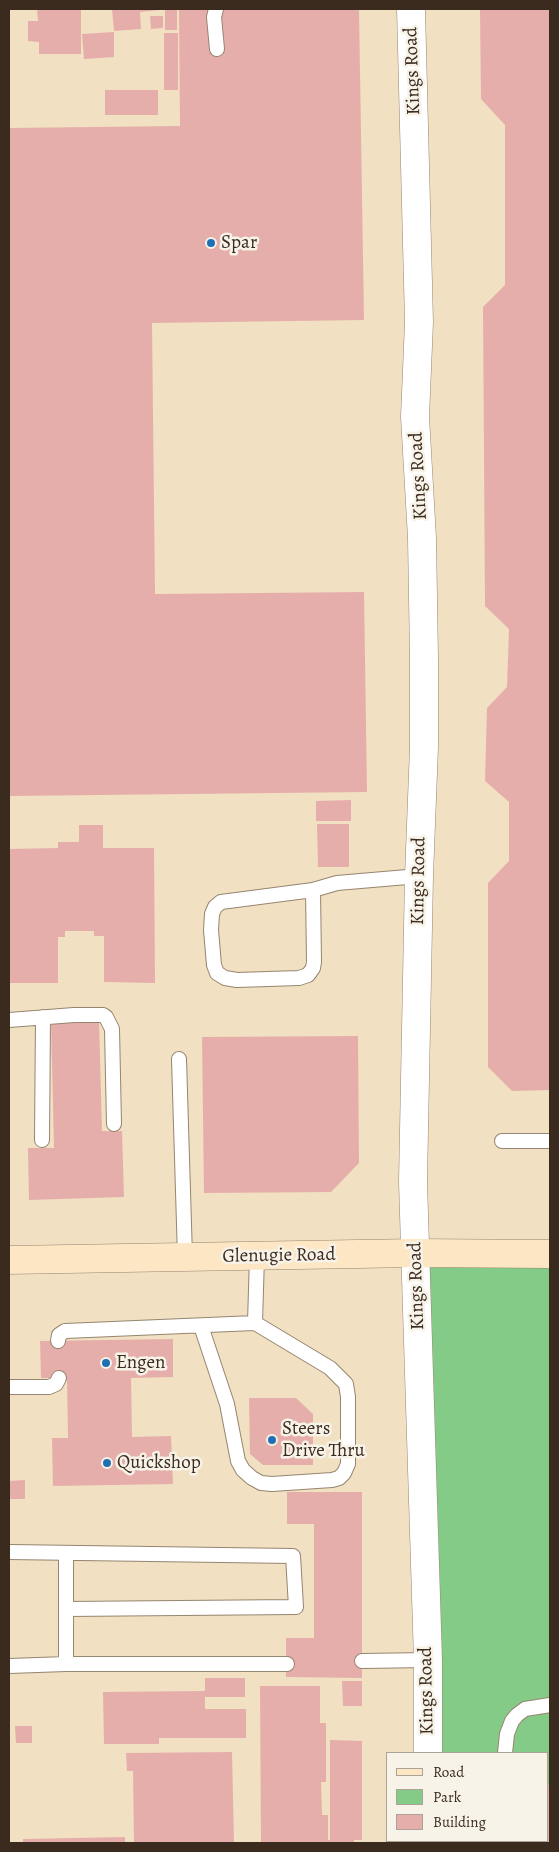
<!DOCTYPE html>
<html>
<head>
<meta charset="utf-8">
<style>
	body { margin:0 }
	#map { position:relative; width:559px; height:1852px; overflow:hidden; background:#f1e0c2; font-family:Alegreya,serif }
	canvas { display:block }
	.frame { position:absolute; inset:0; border:10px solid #3b2a1e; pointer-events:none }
	.legend { position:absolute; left:386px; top:1752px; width:162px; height:90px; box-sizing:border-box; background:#f7f3e8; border:1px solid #aca397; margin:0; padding:6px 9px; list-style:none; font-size:15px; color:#3b2a1e }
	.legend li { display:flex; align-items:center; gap:10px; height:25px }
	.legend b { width:25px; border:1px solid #aca397 }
</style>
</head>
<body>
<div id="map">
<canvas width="559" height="1852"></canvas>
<div class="frame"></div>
<ul class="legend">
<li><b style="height:6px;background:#fce6c4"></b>Road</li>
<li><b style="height:14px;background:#84cb87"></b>Park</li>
<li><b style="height:14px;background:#e6aeaa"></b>Building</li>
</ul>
</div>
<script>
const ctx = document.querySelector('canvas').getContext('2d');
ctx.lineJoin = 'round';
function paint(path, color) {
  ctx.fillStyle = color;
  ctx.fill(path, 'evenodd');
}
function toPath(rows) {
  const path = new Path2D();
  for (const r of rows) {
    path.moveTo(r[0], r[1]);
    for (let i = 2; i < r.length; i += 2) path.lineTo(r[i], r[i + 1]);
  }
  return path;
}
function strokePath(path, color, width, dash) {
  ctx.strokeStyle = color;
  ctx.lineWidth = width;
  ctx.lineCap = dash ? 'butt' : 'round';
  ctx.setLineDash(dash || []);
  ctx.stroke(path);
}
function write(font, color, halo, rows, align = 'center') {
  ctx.font = font + ' Alegreya,serif';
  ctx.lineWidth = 5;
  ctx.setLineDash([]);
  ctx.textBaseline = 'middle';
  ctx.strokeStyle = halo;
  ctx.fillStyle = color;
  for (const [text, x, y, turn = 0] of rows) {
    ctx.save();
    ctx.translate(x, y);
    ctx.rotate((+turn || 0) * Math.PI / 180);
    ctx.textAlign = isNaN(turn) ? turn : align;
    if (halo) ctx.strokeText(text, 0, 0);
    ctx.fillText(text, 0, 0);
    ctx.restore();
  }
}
const green = toPath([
	[416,1253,550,1253,550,1843,430,1843,430,1841,548,1841,548,1753,430,1753]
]);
const building = toPath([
	[37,9,81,9,81,54,39,54,39,42,28,41,28,21,38,21],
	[112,9,160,9,160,10,140,12,141,29,114,31],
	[165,9,177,9,177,30,165,30],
	[179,9,359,9,364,320,152,323,155,594,364,592,367,792,9,796,9,128,180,126],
	[480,9,550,9,550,1090,512,1091,488,1067,488,883,509,861,509,802,485,781,487,708,507,687,509,629,485,606,483,307,505,285,505,125,481,99],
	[150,16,163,16,163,28,151,29],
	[114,32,114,57,84,59,82,34],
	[164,33,178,33,178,90,164,90],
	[105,90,158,90,158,115,105,115],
	[351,800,351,821,316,821,316,801],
	[317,824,349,824,349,867,318,867],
	[79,825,103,825,103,848,154,848,155,983,104,982,104,936,94,936,94,931,65,931,65,937,58,937,58,983,9,983,9,849,58,848,58,842,79,842],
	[99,1020,102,1131,122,1131,124,1197,29,1200,28,1148,54,1148,51,1021],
	[358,1036,359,1163,331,1192,204,1193,202,1037],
	[173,1339,173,1377,131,1378,132,1437,171,1436,173,1484,53,1486,52,1438,68,1438,67,1378,41,1378,40,1341],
	[249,1398,296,1398,313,1414,313,1465,263,1465,250,1454],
	[25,1480,25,1499,9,1499,9,1481],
	[287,1492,362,1492,362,1678,286,1677,286,1638,314,1638,314,1524,287,1524],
	[205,1678,245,1678,245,1697,205,1697,205,1709,246,1709,246,1738,159,1738,159,1744,104,1744,103,1692,205,1691],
	[342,1681,362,1681,362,1706,343,1706],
	[260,1686,320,1686,320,1723,326,1723,326,1782,321,1782,322,1815,328,1815,328,1840,330,1840,330,1740,362,1741,362,1840,354,1840,354,1843,261,1843],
	[15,1726,32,1726,32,1743,16,1743],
	[232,1752,234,1843,134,1843,133,1771,127,1771,126,1753],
	[548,1785,550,1785,550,1843,544,1843,544,1841,548,1841],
	[125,1837,125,1843,23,1843,23,1839]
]);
const lane = toPath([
	[216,9,214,17,217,49],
	[313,890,314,962,313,968,308,975,299,978,237,980,225,978,217,973,214,965,211,930,212,914,215,907,221,902,313,890,337,883,419,876],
	[9,1020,74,1015,103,1015,106,1017,112,1029,114,1124],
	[179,1059,185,1257],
	[42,1140,43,1017],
	[502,1141,550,1141],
	[201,1326,227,1404,238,1461,243,1470,252,1478,261,1483,272,1484,332,1480,339,1478,344,1473,348,1464,348,1397,346,1384,330,1368,255,1323],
	[58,1341,59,1335,65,1331,255,1323,257,1256],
	[9,1387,49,1387,56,1384,59,1378],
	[9,1552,293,1556,296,1607,66,1609],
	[362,1661,428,1660],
	[66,1664,66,1553],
	[9,1666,66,1664,287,1664],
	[505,1753,507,1734,512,1721,517,1715,525,1709,550,1705]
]);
const street = toPath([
	[411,9,419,322,415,417,422,538,424,658,424,747,419,876,413,1182,428,1660,428,1753],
	[430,1841,430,1843]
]);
const secondary = toPath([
	[9,1260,415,1253,550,1254]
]);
const markers = [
	[211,243,5,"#1f6fb2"],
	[106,1363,5,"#1f6fb2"],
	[272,1440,5,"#1f6fb2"],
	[107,1463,5,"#1f6fb2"]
];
const streetNames = [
	["Kings Road",413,71,-92],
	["Kings Road",419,476,-93],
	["Kings Road",419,881,-89],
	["Glenugie Road",279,1256,-1],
	["Kings Road",417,1286,-92],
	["Kings Road",427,1691,-91]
];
const poiNames = [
	["Spar",221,243],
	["Engen",116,1363],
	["Steers",282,1429],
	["Drive Thru",282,1451],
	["Quickshop",117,1463]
];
paint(green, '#84cb87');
paint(building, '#e6aeaa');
strokePath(lane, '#968570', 16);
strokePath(street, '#968570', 29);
strokePath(secondary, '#968570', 29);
strokePath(lane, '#fff', 14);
strokePath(street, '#fff', 28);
strokePath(secondary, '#fce6c4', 28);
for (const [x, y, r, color] of markers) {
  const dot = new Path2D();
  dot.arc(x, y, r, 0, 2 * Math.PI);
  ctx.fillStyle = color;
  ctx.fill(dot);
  strokePath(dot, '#f7f3e8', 2);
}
write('19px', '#3b2a1e', '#f7f3e8', streetNames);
write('19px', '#3b2a1e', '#f7f3e8', poiNames, 'left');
</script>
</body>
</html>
